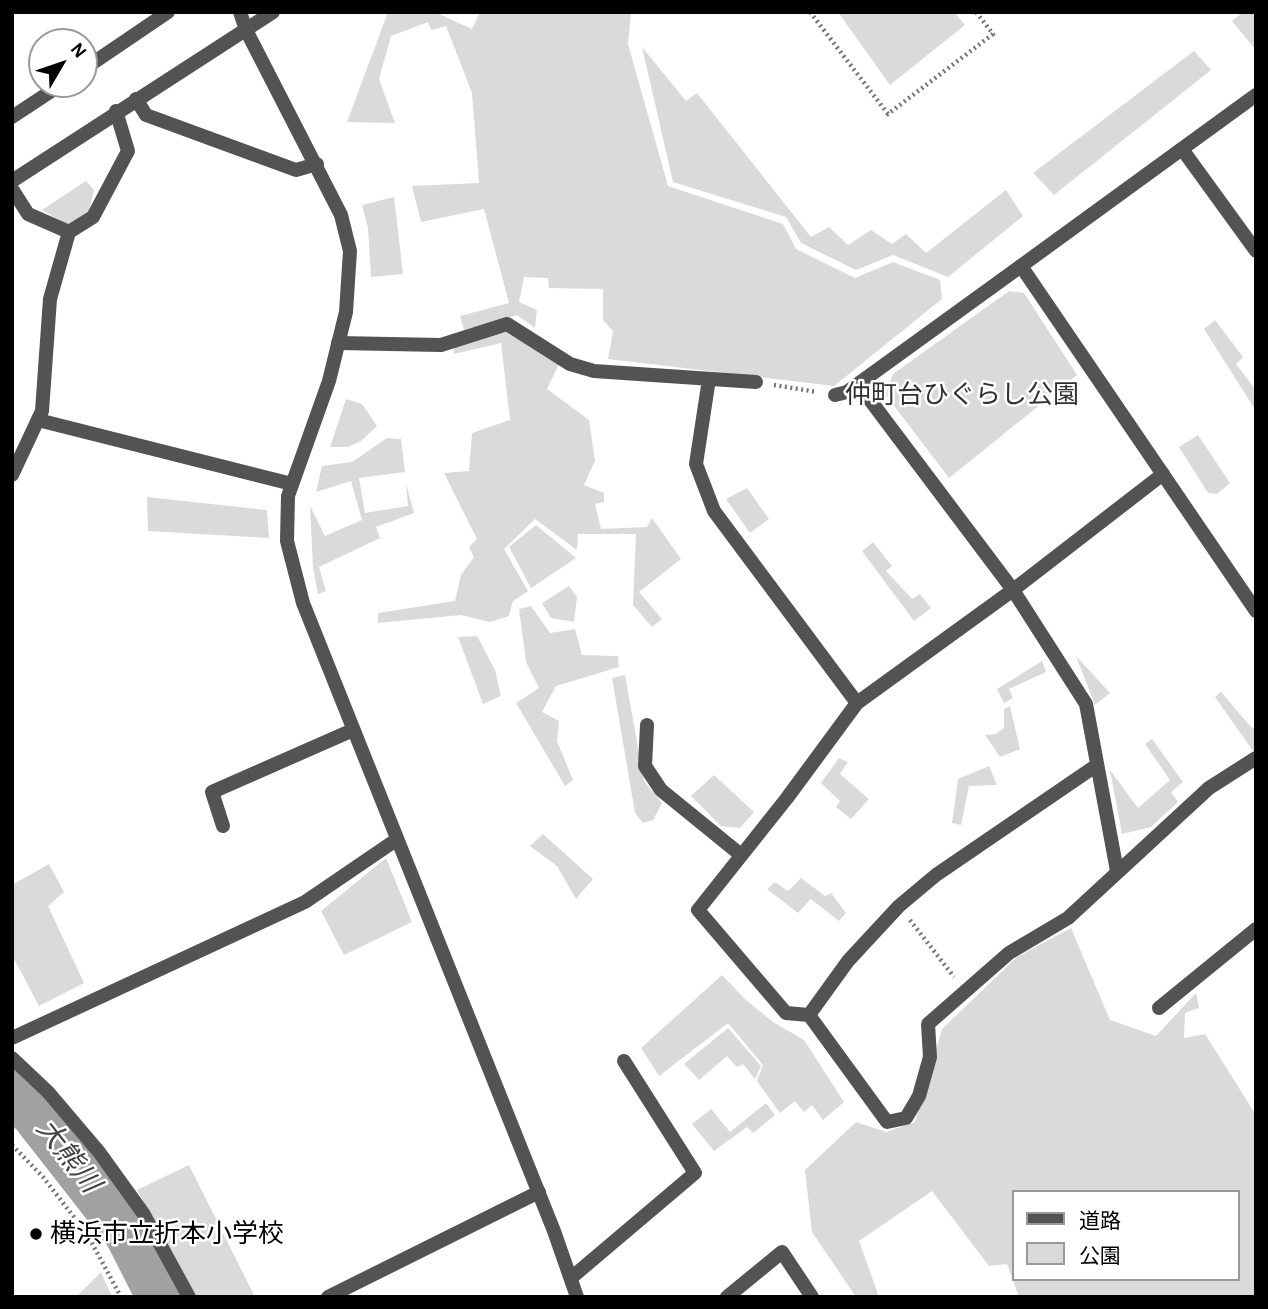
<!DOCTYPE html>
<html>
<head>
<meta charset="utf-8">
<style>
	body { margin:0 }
	#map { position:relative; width:1268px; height:1309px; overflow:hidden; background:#fff; font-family:"Alegreya Sans","Noto Sans JP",sans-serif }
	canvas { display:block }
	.frame { position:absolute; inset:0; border:14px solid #000; pointer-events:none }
	.legend { position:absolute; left:1012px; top:1190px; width:228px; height:91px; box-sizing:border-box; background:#fff; border:2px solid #999; margin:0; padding:9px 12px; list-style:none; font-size:21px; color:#000 }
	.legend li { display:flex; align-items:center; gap:14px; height:35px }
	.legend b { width:35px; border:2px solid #999 }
	.north { position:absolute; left:28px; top:28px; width:70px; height:70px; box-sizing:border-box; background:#fff; border:2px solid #999; border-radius:50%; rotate:51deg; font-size:19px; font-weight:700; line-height:28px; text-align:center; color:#000 }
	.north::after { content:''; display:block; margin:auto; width:24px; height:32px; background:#000; clip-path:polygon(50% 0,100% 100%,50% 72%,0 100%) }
</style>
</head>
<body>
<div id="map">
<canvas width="1268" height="1309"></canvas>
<div class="frame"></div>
<ul class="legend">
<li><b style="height:9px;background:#535353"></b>道路</li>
<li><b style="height:19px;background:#dadada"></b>公園</li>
</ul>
<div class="north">N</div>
</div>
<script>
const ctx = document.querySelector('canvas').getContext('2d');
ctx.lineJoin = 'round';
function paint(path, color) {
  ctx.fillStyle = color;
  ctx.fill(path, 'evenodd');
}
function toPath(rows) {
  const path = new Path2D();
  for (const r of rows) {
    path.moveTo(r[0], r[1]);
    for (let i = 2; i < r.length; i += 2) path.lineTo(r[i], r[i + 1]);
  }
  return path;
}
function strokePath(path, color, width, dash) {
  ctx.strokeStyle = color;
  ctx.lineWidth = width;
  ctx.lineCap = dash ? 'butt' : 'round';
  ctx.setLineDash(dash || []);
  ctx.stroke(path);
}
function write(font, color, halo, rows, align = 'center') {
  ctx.font = font + ' "Alegreya Sans","Noto Sans JP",sans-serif';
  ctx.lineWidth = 5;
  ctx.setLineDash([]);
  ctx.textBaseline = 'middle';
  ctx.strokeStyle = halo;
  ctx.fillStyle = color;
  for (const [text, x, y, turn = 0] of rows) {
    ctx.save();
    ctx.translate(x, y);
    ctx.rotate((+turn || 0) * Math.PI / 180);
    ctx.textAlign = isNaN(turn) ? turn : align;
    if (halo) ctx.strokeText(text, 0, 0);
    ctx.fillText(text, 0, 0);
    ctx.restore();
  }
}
const green = toPath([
	[388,12,435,12,472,29,480,12,631,12,628,44,668,186,783,224,796,249,855,278,893,262,940,280,942,299,834,386,608,359,613,331,603,320,603,289,549,288,548,278,524,277,519,302,537,310,535,328,517,315,464,330,460,316,509,303,484,209,421,222,412,186,479,183,472,93,446,26,431,30,428,22,391,36,379,79,395,123,347,122],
	[838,12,954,12,965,25,890,85],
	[1243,12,1256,12,1256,50,1232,21],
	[642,47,686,101,697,93,811,237,829,227,848,245,871,230,892,244,906,234,926,253,1006,190,1023,216,948,277,893,255,856,270,801,243,786,217,673,182],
	[1194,51,1211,70,1054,195,1033,173],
	[86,181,94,190,89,211,69,226,42,210],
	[394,197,403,274,371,277,368,228,362,205],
	[1009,291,1024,293,1077,375,949,478,885,394,893,374],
	[1215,320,1243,357,1236,364,1256,390,1256,411,1204,329],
	[505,329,559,364,547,389,589,420,595,461,584,485,604,493,604,502,595,504,601,529,647,527,652,518,681,559,639,592,662,619,652,627,633,605,636,534,578,534,577,550,535,519,504,549,528,591,513,601,509,616,490,622,461,615,378,623,378,613,455,601,461,575,474,557,469,547,477,539,444,473,469,471,472,433,510,420,501,343,454,354,454,345],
	[346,399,362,404,377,426,361,441,348,447,330,447],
	[1198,435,1230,483,1217,494,1208,493,1179,447],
	[387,438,401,439,405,472,359,478,365,513,408,506,406,484,414,513,376,527,380,538,319,567,326,591,318,594,313,568,310,506,325,536,362,520,351,481,316,492,322,466,352,462],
	[747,488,769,519,750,533,726,499],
	[147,497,267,510,269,538,148,531],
	[536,525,576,558,531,588,509,547],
	[873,542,892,566,886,571,912,599,920,594,931,608,914,621,862,551],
	[569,586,577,597,574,622,551,618,542,603],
	[531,606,550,633,575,629,582,655,618,656,619,667,556,686,542,712,559,721,557,741,573,780,565,786,516,703,539,688,526,662,519,609],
	[477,636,495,670,501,696,483,704,458,637],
	[1076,656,1110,693,1095,705],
	[1042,661,1046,672,1009,689,1013,698,1004,703,997,689],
	[625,675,644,781,662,803,653,820,643,823,635,813,612,678],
	[1221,692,1252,728,1256,726,1256,748,1253,751,1215,697],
	[1010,706,1020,749,1000,757,985,735,996,734,1004,728,1004,709],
	[1152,739,1183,782,1171,792,1178,802,1151,827,1122,834,1110,770,1138,808,1170,780,1145,744],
	[839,758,848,762,840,774,869,799,851,819,836,807,840,801,821,783],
	[989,766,997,785,969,786,961,825,952,823,958,779],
	[714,775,754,812,740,828,721,826,691,796],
	[543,834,593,879,576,899,557,866,530,846],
	[386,858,412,922,344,955,321,911],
	[49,864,64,892,48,906,84,983,39,1006,12,955,12,885],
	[801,878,825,896,831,893,846,913,839,921,811,899,798,913,767,889,775,882,788,891],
	[1071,928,1110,1020,1156,1036,1196,993,1199,1008,1185,1013,1184,1038,1205,1034,1256,1115,1256,1297,1019,1297,1007,1264,989,1266,932,1191,859,1241,879,1297,856,1297,812,1232,805,1170,856,1122,886,1132,915,1122,942,1029,1017,957],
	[1014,1192,1238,1192,1238,1279,1014,1279],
	[722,975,746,1000,773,1022,804,1040,844,1102,823,1120,812,1105,804,1112,795,1101,780,1113,757,1081,763,1065,728,1023,659,1076,641,1048],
	[728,1028,761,1066,755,1079,743,1064,737,1067,727,1056,699,1080,684,1064],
	[766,1103,775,1115,753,1133,747,1127,714,1151,692,1124,711,1109,730,1132],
	[189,1165,255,1297,197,1297,137,1190],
	[101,1272,112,1297,76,1297]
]);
const river = toPath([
	[12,1092,35,1115,128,1234,160,1297]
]);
const path = toPath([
	[810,12,888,114,993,34,976,12],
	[774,385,817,392],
	[910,920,954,977],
	[12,1145,43,1177,87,1234,121,1297]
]);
const service = toPath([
	[136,99,146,115,296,170,317,164],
	[38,420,292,484],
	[647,725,645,766,661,790,741,855],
	[223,826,212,792,353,730],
	[12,1038,305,902,396,840],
	[12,1058,48,1092,99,1152,143,1213,189,1297],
	[571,1278,695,1173,624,1061],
	[328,1297,539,1192]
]);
const minor = toPath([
	[1182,149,1256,251],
	[12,189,28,214,69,232],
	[1021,266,858,384,1013,590,1086,704,1117,871],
	[338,343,441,345,507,324,570,364,594,371,756,382],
	[709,379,696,464,714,511,857,703],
	[835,395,847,392,858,384],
	[1163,474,1013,590,857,703,787,798,698,910,786,1013,809,1015,887,1122,906,1118,919,1096,930,1057,928,1024,1009,953,1068,918,1209,788,1256,758],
	[12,475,42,411,50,299,69,232,93,217,128,151,116,111],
	[1159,1008,1256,929],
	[809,1015,848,961,899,906,936,875,1097,765],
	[727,1297,782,1252,812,1297]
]);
const tertiary = toPath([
	[240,12,246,30,341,215,350,251,346,312,329,381,288,496,287,541,303,603,554,1231,577,1297],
	[84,69,168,12],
	[1256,95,1021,266,1256,611],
	[12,117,62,84],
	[12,181,273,12]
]);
const markers = [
	[36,1234,7,"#000"]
];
const parkNames = [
	["仲町台ひぐらし公園",962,395]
];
const poiNames = [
	["横浜市立折本小学校",50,1234]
];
const waterNames = [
	["大熊川",68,1156,52]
];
paint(green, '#dadada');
strokePath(river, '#a1a1a1', 47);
strokePath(path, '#757575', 4.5, [2, 3.5]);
strokePath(service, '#535353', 14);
strokePath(minor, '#535353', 14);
strokePath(tertiary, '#535353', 14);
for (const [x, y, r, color] of markers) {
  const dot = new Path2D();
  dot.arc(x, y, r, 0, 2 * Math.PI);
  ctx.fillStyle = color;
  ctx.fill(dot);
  strokePath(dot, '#fff', 2.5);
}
write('26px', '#313131', '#fff', parkNames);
write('26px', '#000', '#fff', poiNames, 'left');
write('italic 28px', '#424242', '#fff', waterNames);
</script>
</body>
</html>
